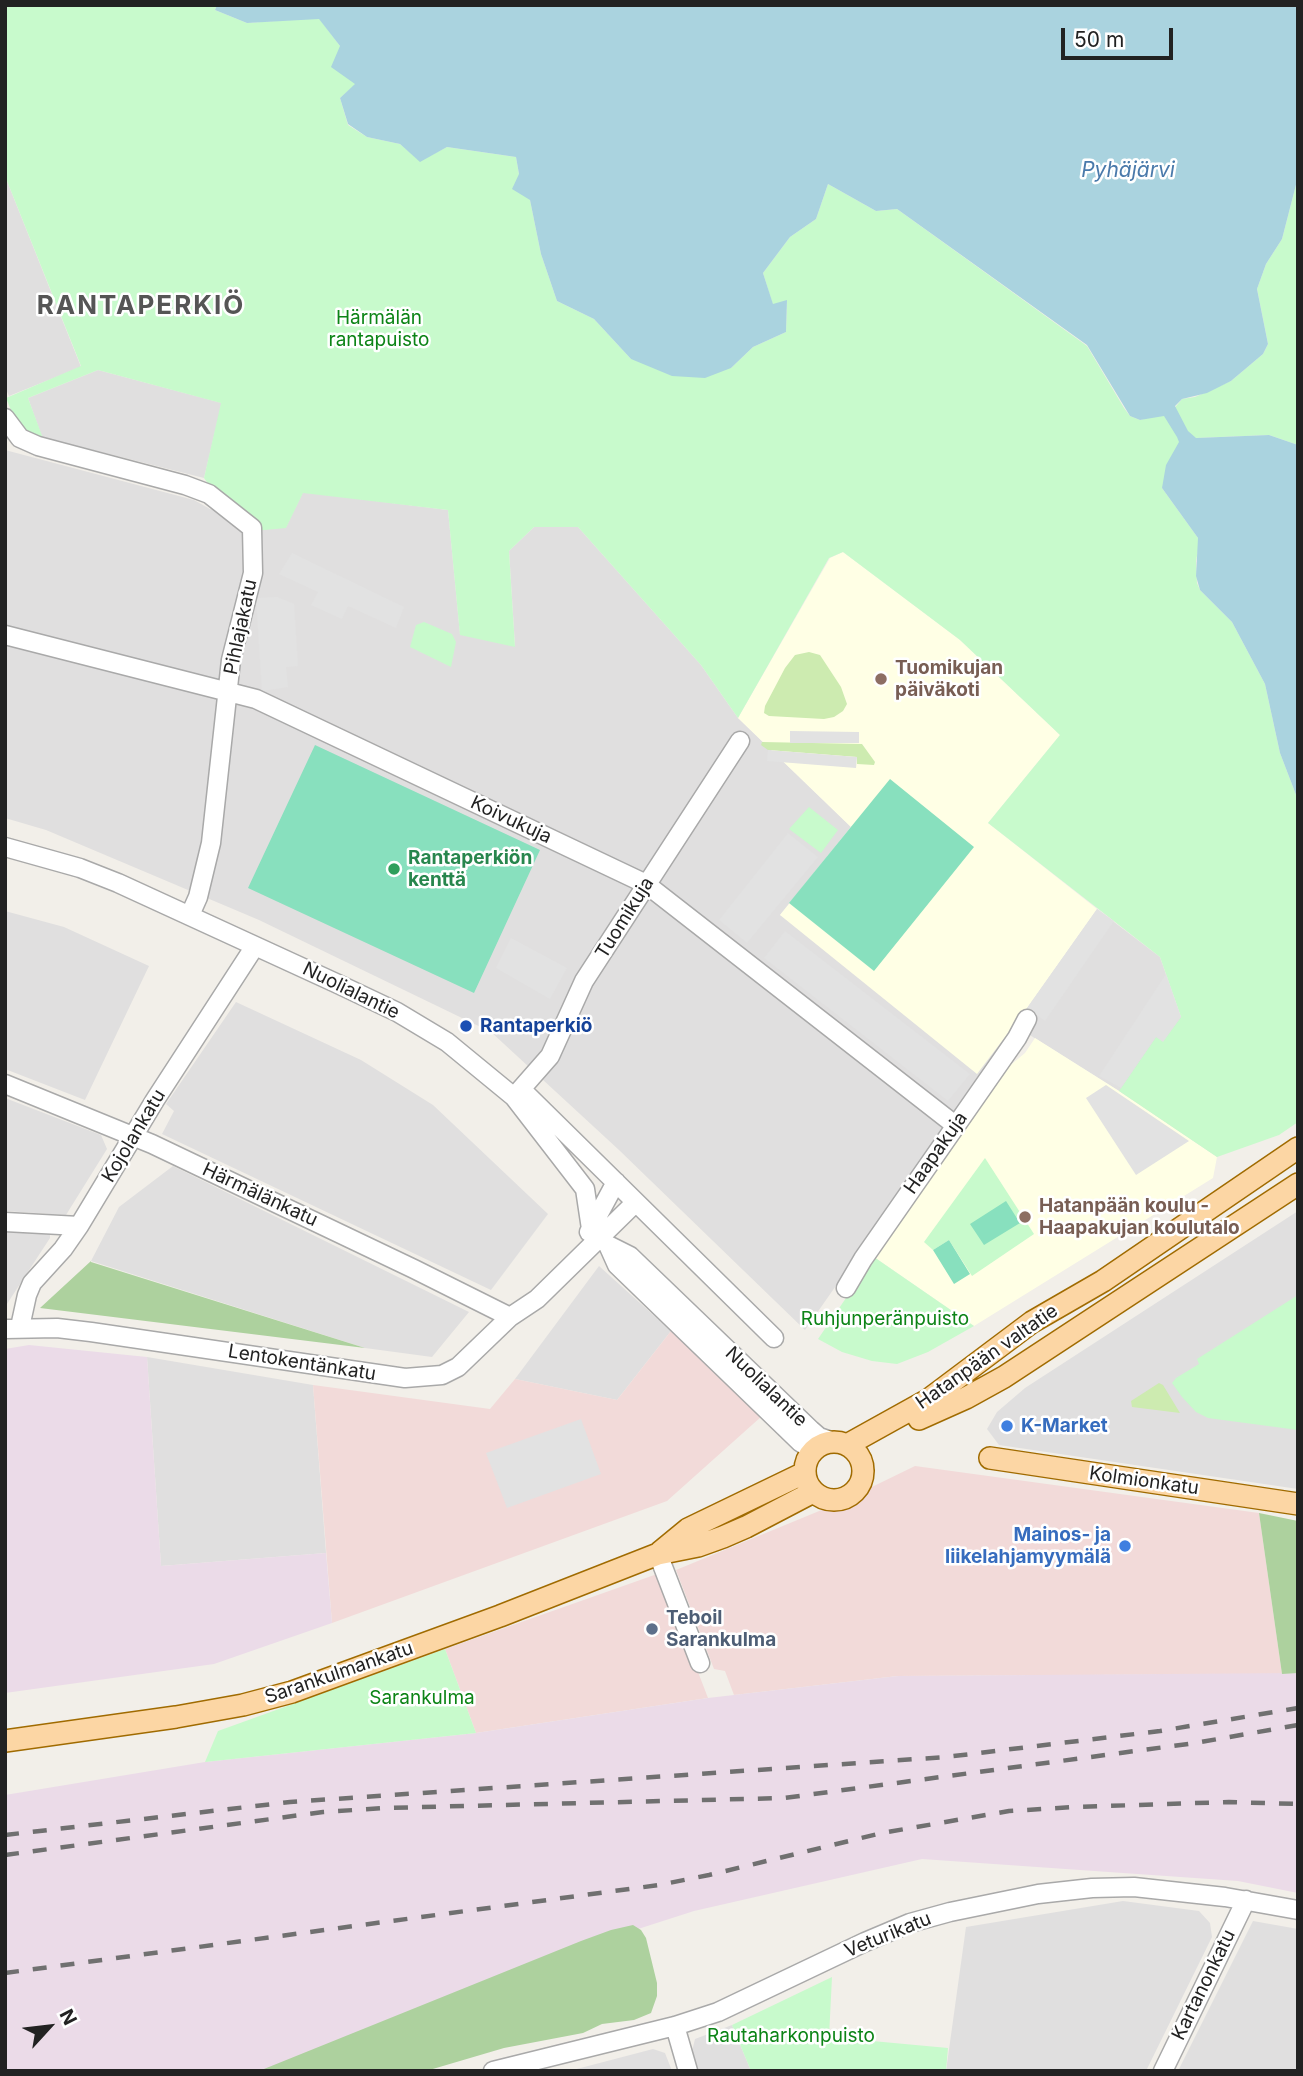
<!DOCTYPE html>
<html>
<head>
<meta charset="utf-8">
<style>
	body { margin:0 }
	#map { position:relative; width:1303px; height:2076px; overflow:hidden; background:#f2efe9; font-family:Inter,sans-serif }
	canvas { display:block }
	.frame { position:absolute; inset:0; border:7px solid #222; pointer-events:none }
	.north { position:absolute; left:14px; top:1992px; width:70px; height:70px; -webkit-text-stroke:5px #fff; paint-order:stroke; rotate:63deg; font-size:19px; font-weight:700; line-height:28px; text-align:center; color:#222 }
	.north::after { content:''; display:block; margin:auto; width:24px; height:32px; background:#222; clip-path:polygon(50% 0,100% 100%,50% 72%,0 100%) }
	.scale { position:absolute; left:1061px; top:28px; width:112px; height:32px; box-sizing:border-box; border:4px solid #222; border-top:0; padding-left:9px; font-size:21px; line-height:24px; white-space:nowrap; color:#222; -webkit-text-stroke:5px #fff; paint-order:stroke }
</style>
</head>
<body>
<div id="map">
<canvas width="1303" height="2076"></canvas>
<div class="frame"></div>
<div class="north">N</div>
<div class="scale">50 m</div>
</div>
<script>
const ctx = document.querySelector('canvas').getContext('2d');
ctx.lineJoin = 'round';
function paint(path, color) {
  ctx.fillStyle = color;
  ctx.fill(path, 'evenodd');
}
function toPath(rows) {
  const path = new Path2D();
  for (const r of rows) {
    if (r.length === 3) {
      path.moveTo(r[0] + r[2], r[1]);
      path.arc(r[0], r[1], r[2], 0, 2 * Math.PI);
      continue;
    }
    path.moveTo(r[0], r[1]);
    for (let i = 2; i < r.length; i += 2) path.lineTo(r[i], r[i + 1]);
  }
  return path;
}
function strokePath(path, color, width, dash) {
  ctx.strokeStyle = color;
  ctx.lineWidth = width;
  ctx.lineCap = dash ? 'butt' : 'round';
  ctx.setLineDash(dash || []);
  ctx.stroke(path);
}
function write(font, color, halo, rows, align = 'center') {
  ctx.font = font + ' Inter,sans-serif';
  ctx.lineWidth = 5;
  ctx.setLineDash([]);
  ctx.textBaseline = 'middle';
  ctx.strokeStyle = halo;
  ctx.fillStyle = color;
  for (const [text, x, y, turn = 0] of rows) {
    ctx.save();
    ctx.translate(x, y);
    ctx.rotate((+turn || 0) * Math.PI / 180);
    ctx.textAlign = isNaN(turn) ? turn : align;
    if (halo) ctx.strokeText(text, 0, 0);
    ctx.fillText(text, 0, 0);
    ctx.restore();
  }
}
const residential = toPath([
	[5,176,81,367,9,396,5,387],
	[98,370,222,403,204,478,42,437,28,398],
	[5,450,194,500,210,509,256,512,286,527,303,492,448,510,460,634,515,646,509,551,534,527,578,527,701,665,738,718,851,827,780,915,1027,1008,1097,909,1160,957,1226,1149,1217,1157,1119,1091,1017,1027,805,1330,619,1150,491,1032,259,920,46,830,5,818],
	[5,911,64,927,149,966,85,1100,5,1069],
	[236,1002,361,1060,433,1105,548,1214,491,1290,162,1134,174,1111,166,1104],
	[5,1098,101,1135,107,1149,66,1215,5,1211],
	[173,1166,469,1312,432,1357,365,1348,91,1261,119,1207],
	[1298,1211,1298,1489,999,1445,987,1429,997,1412,1025,1388],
	[5,1227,50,1232,50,1238,5,1307],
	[599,1266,671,1331,617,1400,515,1379],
	[147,1357,313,1385,326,1553,161,1566],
	[1123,1901,1199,1911,1210,1923,1212,1937,1146,2071,946,2071,966,1927],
	[1253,1921,1298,1929,1298,2071,1178,2071],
	[732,2025,751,2071,698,2071,692,2051,695,2039],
	[653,2049,665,2053,672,2071,569,2071]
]);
const commercial = toPath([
	[671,1331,762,1416,667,1501,332,1623,313,1385,490,1409,515,1379,617,1400],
	[915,1466,1259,1513,1282,1674,898,1676,734,1695,725,1671,714,1669,676,1570,841,1502],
	[660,1573,708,1698,476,1733,445,1649]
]);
const industrial = toPath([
	[29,1345,147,1357,161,1566,326,1553,332,1623,214,1664,5,1693,5,1349],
	[1298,1673,1298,1893,1238,1881,922,1859,694,1911,582,1947,271,2071,5,2071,5,1795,205,1762,476,1733,708,1698,898,1676]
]);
const education = toPath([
	[843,552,960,640,1060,735,988,823,1097,909,1027,1008,977,1074,780,915,851,827,738,718,830,558],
	[1035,1038,1119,1091,1217,1157,1213,1178,974,1326,874,1257,995,1078,1025,1053]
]);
const grass = toPath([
	[809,652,820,655,841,687,847,704,843,711,834,717,824,719,769,716,764,713,765,706,785,668,795,655],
	[762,742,862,744,875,762,874,765,857,764,857,757,768,750,761,745],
	[1159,1383,1163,1385,1180,1413,1132,1407,1131,1401]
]);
const forest = toPath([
	[91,1261,91,1262,365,1348,40,1308],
	[1259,1513,1298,1521,1298,1673,1282,1674],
	[633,1925,641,1930,646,1938,657,1983,657,1996,651,2013,634,2020,602,2024,583,2033,504,2048,426,2071,259,2071,581,1941,611,1930]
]);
const park = toPath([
	[5,5,217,5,215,10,247,23,319,18,340,46,356,84,340,98,348,125,367,137,400,144,420,161,447,147,516,157,519,174,530,200,541,254,557,301,594,319,631,359,731,368,753,347,786,332,787,301,773,305,763,273,790,237,816,219,828,184,876,211,897,209,1087,346,1124,408,1130,416,1140,420,1172,411,1182,399,1195,397,1231,381,1263,354,1268,344,1257,289,1266,264,1282,239,1298,177,1298,445,1269,435,1196,438,1162,488,1198,538,1199,545,1196,561,1197,583,1200,590,1232,622,1265,684,1280,753,1298,800,1298,1122,1279,1135,1217,1157,1119,1091,1156,1037,1163,1041,1181,1017,1160,957,988,823,1060,735,960,640,843,552,829,558,738,718,701,665,578,527,534,527,509,551,515,647,460,635,448,510,303,493,286,528,243,532,204,478,221,403,98,370,28,398,44,441,32,436,16,422,6,398,81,366,5,176],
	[424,622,452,634,456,642,451,667,410,647,416,625],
	[809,807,838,830,821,853,789,829],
	[985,1158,1034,1234,972,1276,949,1240,933,1250,924,1242],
	[874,1257,974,1326,928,1352,897,1364,872,1361,842,1352,818,1339],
	[1298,1295,1298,1430,1208,1418,1196,1412,1182,1397,1172,1383,1176,1378,1199,1364,1197,1359],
	[445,1649,476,1733,205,1762,218,1731],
	[832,1977,829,2037,948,2048,946,2071,751,2071,732,2025]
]);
const pitch = toPath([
	[315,745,540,850,474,993,248,888],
	[890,779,974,847,874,971,789,903],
	[1006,1201,1020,1223,984,1245,970,1224],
	[949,1240,970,1274,954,1284,933,1250]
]);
const parking = toPath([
	[292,553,404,607,396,628,348,606,342,619,311,605,318,592,279,574],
	[277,597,294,604,298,666,286,667,288,687,262,691,256,598],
	[790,731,859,732,859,743,790,743],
	[768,750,857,757,856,768,767,761],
	[788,833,818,857,747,943,719,920],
	[1097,909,1114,921,1045,1021,1027,1008],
	[785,931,970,1074,948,1101,764,958],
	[511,938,567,968,550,999,496,968],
	[1166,974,1181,1017,1163,1042,1156,1037,1121,1088,1099,1076],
	[1106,1085,1189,1141,1136,1175,1086,1098],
	[581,1419,601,1474,507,1508,486,1453]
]);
const water = toPath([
	[217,5,1298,5,1298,177,1282,239,1266,264,1257,289,1268,344,1263,354,1231,381,1207,393,1182,399,1175,406,1188,431,1196,438,1269,435,1298,445,1298,800,1280,753,1265,684,1232,622,1200,590,1196,576,1198,538,1162,488,1166,465,1179,442,1177,437,1164,416,1140,420,1130,416,1087,345,897,209,876,211,828,184,816,219,790,237,763,273,773,304,787,300,786,332,753,347,731,368,705,378,672,376,631,359,594,319,557,301,541,254,530,200,512,189,519,174,516,157,447,147,420,162,400,144,367,137,348,124,340,98,355,84,331,67,340,46,319,19,247,23,215,10]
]);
const minor = toPath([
	[5,418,20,438,38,446,185,485,209,494,252,528,253,573,231,660,211,843,198,897,190,915],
	[5,635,256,699,646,884,955,1125],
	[5,847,80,868,118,883,338,984,397,1012,447,1042,514,1097,585,1189,591,1229,608,1245,630,1256,811,1430,819,1437,834,1442],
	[5,1084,152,1144,414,1269,510,1317],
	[521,1089,774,1338],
	[514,1097,550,1056,584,981,740,741],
	[5,1222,79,1226],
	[589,1232,616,1182],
	[608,1245,617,1265,800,1442,813,1450],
	[846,1288,863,1259,1017,1038,1027,1019],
	[20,1327,27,1295,32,1283,63,1249,79,1226,155,1100,255,946],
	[5,1329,57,1328,91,1332,405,1378,442,1375,458,1367,510,1317,537,1299,636,1202],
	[658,1554,700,1663],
	[675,2026,688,2071],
	[493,2071,675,2026,718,2012,865,1942,910,1923,950,1912,1038,1894,1092,1888,1134,1887,1225,1897,1298,1910],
	[1163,2071,1246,1900]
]);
const major = toPath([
	[919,1419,966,1398,1004,1377,1298,1184],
	[834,1471,29],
	[847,1445,928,1400,1032,1322,1103,1281,1298,1148],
	[990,1458,1298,1504],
	[660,1552,688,1529,804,1473],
	[5,1741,176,1717,243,1705,292,1692,500,1616,658,1554,698,1546,723,1537,746,1527,813,1492]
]);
const rail = toPath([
	[5,1835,290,1802,946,1757,1160,1731,1298,1708],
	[5,1855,323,1812,385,1808,784,1798,1195,1743,1298,1725],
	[5,1973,659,1885,709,1875,882,1833,1009,1811,1075,1807,1229,1802,1298,1804]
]);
const markers = [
	[881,679,7,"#8d6e63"],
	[394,869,7,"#2e9e5b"],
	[466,1026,7,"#1a4fb4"],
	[1025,1217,7,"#8d6e63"],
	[1007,1426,7,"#3f7fe0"],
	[1125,1546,7,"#3f7fe0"],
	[652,1629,7,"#5c6f8a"]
];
const parkNames = [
	["Härmälän",379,318],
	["rantapuisto",379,340],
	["Ruhjunperänpuisto",885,1319],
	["Sarankulma",422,1698],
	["Rautaharkonpuisto",791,2036]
];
const streetNames = [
	["Pihlajakatu",241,627,-78],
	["Koivukuja",511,820,25],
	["Tuomikuja",625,918,-58],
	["Nuolialantie",351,991,26],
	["Kojolankatu",134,1136,-59],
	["Haapakuja",936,1153,-55],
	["Härmälänkatu",260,1195,25],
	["Hatanpään valtatie",987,1357,-35],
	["Lentokentänkatu",302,1363,9],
	["Nuolialantie",766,1387,44],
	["Kolmionkatu",1144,1481,8],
	["Sarankulmankatu",339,1673,-19],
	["Veturikatu",888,1935,-22],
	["Kartanonkatu",1204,1985,-64]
];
const educationNames = [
	["Tuomikujan",895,668],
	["päiväkoti",895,690],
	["Hatanpään koulu -",1039,1206],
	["Haapakujan koulutalo",1039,1228]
];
const leisureNames = [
	["Rantaperkiön",408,858],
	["kenttä",408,880]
];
const transitNames = [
	["Rantaperkiö",480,1026]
];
const shopNames = [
	["K-Market",1021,1426],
	["Mainos- ja",1111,1535,"right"],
	["liikelahjamyymälä",1111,1557,"right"]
];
const serviceNames = [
	["Teboil",666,1618],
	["Sarankulma",666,1640]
];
const waterNames = [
	["Pyhäjärvi",1128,171]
];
const districtNames = [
	["RANTAPERKIÖ",141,306]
];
paint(residential, '#e0dfdf');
paint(commercial, '#f2dad9');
paint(industrial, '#ebdbe8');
paint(education, '#ffffe5');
paint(grass, '#cdebb0');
paint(forest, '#add19e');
paint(park, '#c8facc');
paint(pitch, '#88e0be');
paint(parking, '#e2e2e2');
paint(water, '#aad3df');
strokePath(minor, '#a9a9a9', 21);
strokePath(major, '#a06b00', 24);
strokePath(minor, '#fff', 18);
strokePath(major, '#fcd6a4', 21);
strokePath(rail, '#707070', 4.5, [14, 14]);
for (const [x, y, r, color] of markers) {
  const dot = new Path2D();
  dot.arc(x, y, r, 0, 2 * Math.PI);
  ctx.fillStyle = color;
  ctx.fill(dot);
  strokePath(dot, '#fff', 2.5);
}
write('19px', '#0c8416', '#fff', parkNames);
write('19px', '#222', '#fff', streetNames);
write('bold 19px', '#785e54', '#fff', educationNames, 'left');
write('bold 19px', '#27864d', '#fff', leisureNames, 'left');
write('bold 19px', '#164399', '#fff', transitNames, 'left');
write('bold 19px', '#366cbe', '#fff', shopNames, 'left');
write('bold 19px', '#4e5e75', '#fff', serviceNames, 'left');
write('italic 21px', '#4a7aab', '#fff', waterNames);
ctx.letterSpacing = '2px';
write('bold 26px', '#555', '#fff', districtNames);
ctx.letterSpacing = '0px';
</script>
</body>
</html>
